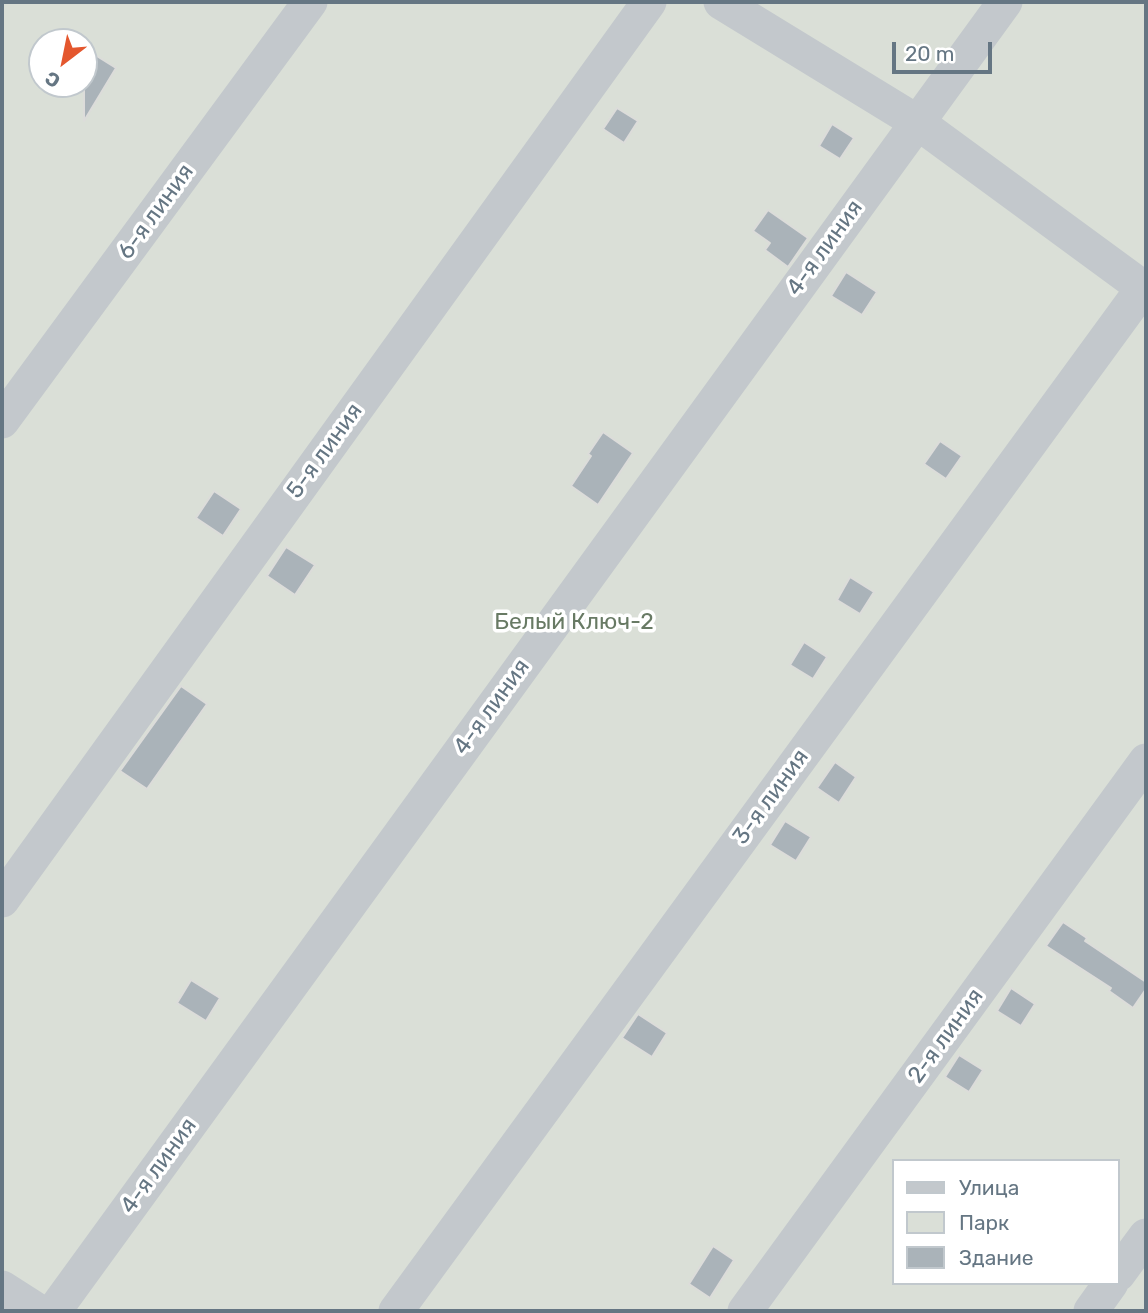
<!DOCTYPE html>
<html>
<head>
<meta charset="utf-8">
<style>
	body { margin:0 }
	#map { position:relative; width:1148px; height:1313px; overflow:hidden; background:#fafaf8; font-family:Rubik,sans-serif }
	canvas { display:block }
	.frame { position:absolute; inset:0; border:4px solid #657683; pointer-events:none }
	.legend { position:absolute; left:892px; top:1159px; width:228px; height:126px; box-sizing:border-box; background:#fff; border:2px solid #c1c8cd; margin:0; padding:9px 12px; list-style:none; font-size:21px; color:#657683 }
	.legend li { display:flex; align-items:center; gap:14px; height:35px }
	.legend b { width:35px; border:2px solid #c1c8cd }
	.north { position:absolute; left:28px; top:28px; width:70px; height:70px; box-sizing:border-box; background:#fff; border:2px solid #c1c8cd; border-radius:50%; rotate:212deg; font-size:19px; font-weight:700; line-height:28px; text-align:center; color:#657683 }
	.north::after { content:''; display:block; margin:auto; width:24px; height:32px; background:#e4572e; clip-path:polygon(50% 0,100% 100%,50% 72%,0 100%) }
	.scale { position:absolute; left:892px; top:42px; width:100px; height:32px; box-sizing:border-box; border:4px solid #657683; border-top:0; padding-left:9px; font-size:21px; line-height:24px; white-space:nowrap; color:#657683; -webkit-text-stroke:5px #fff; paint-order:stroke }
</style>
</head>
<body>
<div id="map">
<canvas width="1148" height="1313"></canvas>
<div class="frame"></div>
<ul class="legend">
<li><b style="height:9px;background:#c3c8cc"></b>Улица</li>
<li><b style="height:19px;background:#dadfd7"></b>Парк</li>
<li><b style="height:19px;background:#aab3b9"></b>Здание</li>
</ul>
<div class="north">С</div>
<div class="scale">20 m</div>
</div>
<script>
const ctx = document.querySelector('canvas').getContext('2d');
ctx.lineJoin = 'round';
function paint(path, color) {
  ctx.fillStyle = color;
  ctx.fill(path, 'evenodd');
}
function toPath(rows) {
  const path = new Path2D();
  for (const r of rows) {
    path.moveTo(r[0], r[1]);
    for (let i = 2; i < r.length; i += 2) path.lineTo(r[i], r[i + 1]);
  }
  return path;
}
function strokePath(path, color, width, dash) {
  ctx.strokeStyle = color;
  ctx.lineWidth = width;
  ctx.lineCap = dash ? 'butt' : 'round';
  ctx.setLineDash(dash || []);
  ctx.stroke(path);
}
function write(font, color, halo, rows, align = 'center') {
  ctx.font = font + ' Rubik,sans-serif';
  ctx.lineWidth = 7;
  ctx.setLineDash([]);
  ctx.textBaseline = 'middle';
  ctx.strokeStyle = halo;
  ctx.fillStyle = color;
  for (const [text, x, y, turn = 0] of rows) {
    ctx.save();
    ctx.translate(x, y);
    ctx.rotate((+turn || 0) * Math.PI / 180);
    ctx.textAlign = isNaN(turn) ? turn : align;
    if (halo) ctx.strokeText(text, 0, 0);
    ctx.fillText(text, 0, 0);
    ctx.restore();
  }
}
const green = toPath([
	[2,2,1146,2,1146,1311,2,1311],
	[42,42,84,42,84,84,42,84],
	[894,1161,1118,1161,1118,1283,894,1283]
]);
const building = toPath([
	[84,48,116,68,84,121,84,48],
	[617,108,638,121,624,143,603,129,617,108],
	[832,124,854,138,840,159,819,146,832,124],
	[768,210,808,238,788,267,765,250,770,243,753,231,768,210],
	[846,272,877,292,862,315,831,296,846,272],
	[603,432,633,453,598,505,571,486,591,456,588,454,603,432],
	[940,441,962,456,946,479,924,464,940,441],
	[214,491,241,509,223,536,196,518,214,491],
	[286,547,315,565,295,595,267,576,286,547],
	[850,577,874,592,860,614,837,600,850,577],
	[804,642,827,657,813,679,790,665,804,642],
	[181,686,207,704,147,789,120,771,181,686],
	[835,762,856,777,839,803,817,788,835,762],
	[785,821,811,837,796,861,770,845,785,821],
	[1063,922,1087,938,1085,941,1146,982,1146,989,1133,1008,1109,991,1111,988,1046,946,1063,922],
	[191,980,220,998,206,1021,177,1003,191,980],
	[1011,988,1035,1004,1021,1026,997,1011,1011,988],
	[638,1014,667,1033,652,1057,622,1038,638,1014],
	[959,1055,983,1070,969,1092,945,1077,959,1055],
	[713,1246,734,1260,710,1298,689,1284,713,1246]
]);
const minor = toPath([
	[721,2,917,122,1146,290],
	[2,421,310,2],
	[2,900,649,2],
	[1118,1274,1146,1236],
	[2,1288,38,1311],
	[54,1311,1005,2],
	[396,1311,1146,284],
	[745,1311,1146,761],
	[1091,1311,1111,1283]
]);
const streetNames = [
	["6-я линия",156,212,-54],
	["4-я линия",825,248,-54],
	["5-я линия",325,451,-54],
	["4-я линия",492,707,-54],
	["3-я линия",771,797,-54],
	["2-я линия",946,1036,-54],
	["4-я линия",159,1166,-54]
];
const parkNames = [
	["Белый Ключ-2",574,622]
];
paint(green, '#dadfd7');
paint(building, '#aab3b9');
strokePath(building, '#dcdcda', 2);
strokePath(minor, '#c3c8cc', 35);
write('23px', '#657683', '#fff', streetNames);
write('23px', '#687a64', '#fff', parkNames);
</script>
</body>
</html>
